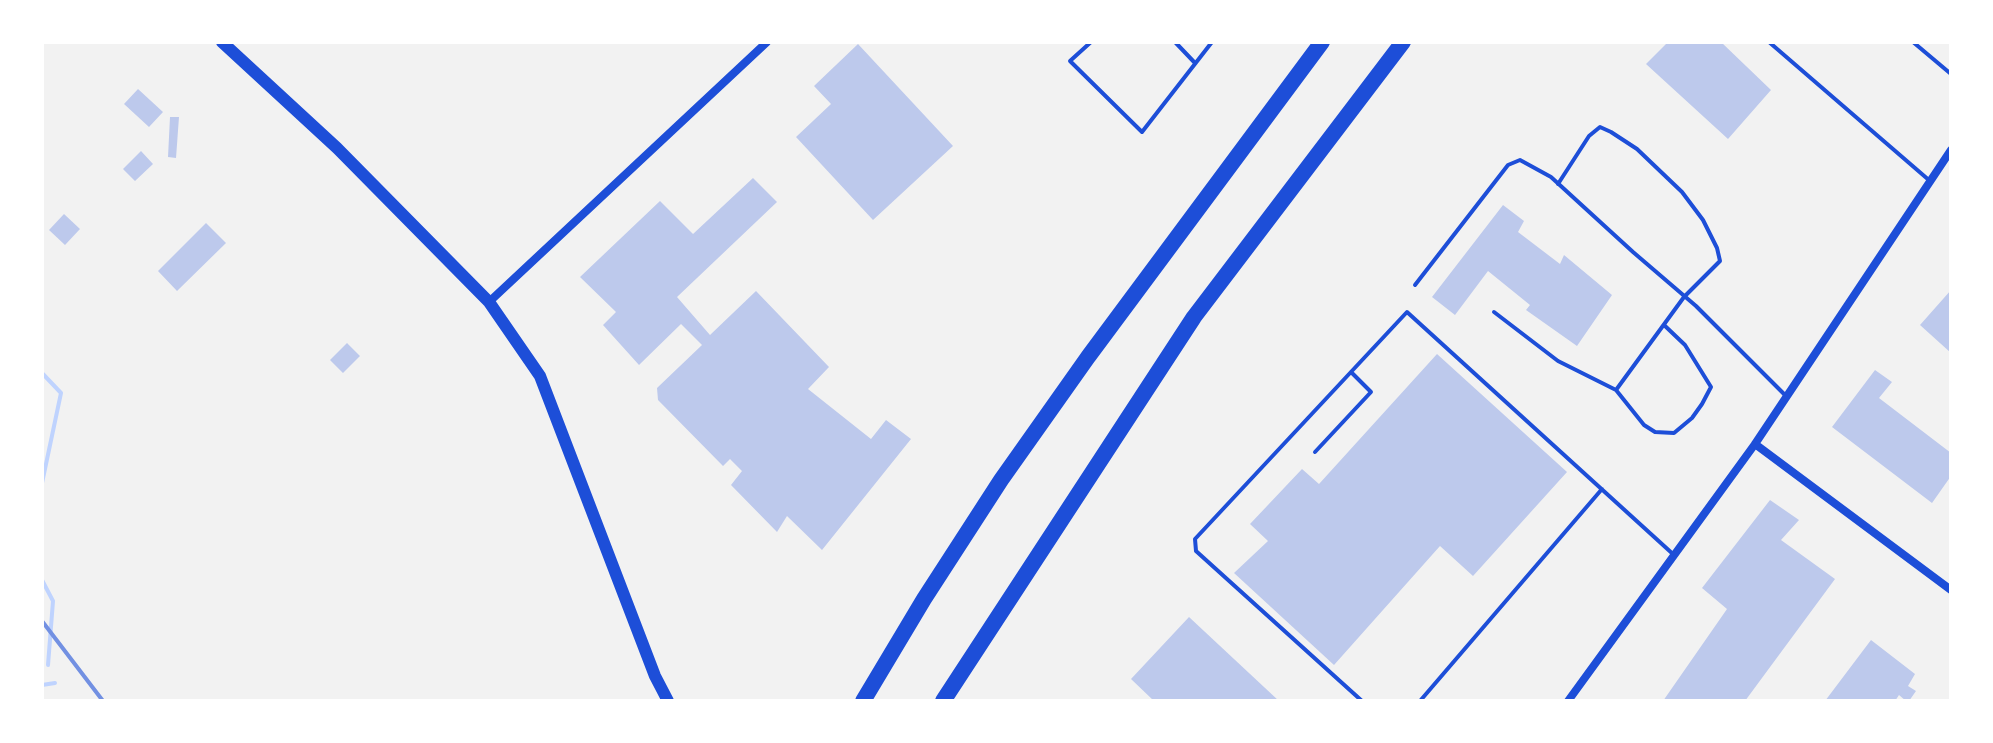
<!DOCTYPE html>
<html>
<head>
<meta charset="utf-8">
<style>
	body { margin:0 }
	#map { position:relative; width:1993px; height:743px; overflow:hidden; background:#f2f2f2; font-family:"Varela Round",sans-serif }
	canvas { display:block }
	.frame { position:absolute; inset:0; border:44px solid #fff; pointer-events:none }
</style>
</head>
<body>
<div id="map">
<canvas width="1993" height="743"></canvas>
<div class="frame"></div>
</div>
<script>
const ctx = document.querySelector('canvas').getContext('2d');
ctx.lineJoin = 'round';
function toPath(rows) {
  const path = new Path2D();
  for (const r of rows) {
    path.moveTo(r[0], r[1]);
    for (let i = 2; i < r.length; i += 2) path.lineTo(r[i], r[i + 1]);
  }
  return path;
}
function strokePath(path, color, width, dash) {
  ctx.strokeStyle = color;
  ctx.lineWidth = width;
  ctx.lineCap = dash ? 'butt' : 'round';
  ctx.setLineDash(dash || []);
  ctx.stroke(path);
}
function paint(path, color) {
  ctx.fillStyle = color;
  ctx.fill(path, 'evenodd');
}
const stream = toPath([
	[42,373,61,393,42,483],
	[42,580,53,601,48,665],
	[42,685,55,683]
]);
const building = toPath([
	[1668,42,1721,42,1771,90,1728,139,1646,64],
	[858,44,953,146,873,220,796,137,831,104,814,86],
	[138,89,163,112,149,127,124,104],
	[170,117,179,117,176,158,168,157],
	[141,151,153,164,135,181,123,169],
	[753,178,777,202,677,297,710,335,756,291,829,367,808,389,871,439,886,420,911,439,822,550,787,516,777,532,731,485,742,471,730,459,723,466,658,400,657,388,702,345,681,324,639,365,603,325,616,312,580,277,660,201,693,234],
	[1503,205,1524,221,1518,232,1560,264,1564,255,1612,295,1577,346,1526,310,1530,305,1488,271,1455,315,1432,297],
	[64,214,80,229,65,245,49,230],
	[206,223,226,243,177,291,158,271],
	[1951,290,1951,353,1920,325],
	[347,343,360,356,343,373,330,360],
	[1437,354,1567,472,1473,576,1440,546,1334,665,1234,573,1268,541,1250,524,1302,469,1319,484],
	[1875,370,1892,382,1879,398,1951,453,1951,476,1932,503,1832,427],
	[1770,500,1799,520,1781,540,1835,579,1745,701,1663,701,1727,609,1702,588],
	[1189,617,1279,701,1154,701,1131,679],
	[1871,640,1915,674,1908,686,1916,691,1909,701,1906,701,1899,695,1895,701,1825,701]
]);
const service = toPath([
	[1091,42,1070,61,1142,132,1212,42],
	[1175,42,1195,63],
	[1769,42,1930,181],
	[1913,42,1951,74],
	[1415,285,1508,165,1520,160,1551,177,1633,252,1696,306,1786,396],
	[1494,312,1558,361,1616,390,1684,297,1720,261,1717,248,1703,220,1682,192,1637,149,1611,132,1600,127,1589,136,1558,184],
	[1616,390,1644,425,1655,432,1674,433,1692,418,1702,404,1711,387,1685,345,1664,325],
	[1315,452,1371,392,1351,372],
	[1362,701,1196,551,1195,539,1407,312,1674,555],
	[1420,701,1602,489]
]);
const minor = toPath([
	[489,302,767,42],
	[1755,444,1951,590],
	[1568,701,1755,444,1951,150]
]);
const secondary = toPath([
	[222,42,337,148,489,302,540,376,655,676,668,701]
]);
const motorway = toPath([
	[863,701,924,599,1001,480,1088,357,1322,42],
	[943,701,1194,317,1403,42]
]);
const rail = toPath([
	[42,621,103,701]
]);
strokePath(stream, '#bfd3fe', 4);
paint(building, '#bdc9ec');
strokePath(service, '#1d4ed8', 4);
strokePath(minor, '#1d4ed8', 8);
strokePath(secondary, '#1d4ed8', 12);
strokePath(motorway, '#1d4ed8', 16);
strokePath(rail, '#7290e2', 4);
</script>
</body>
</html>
